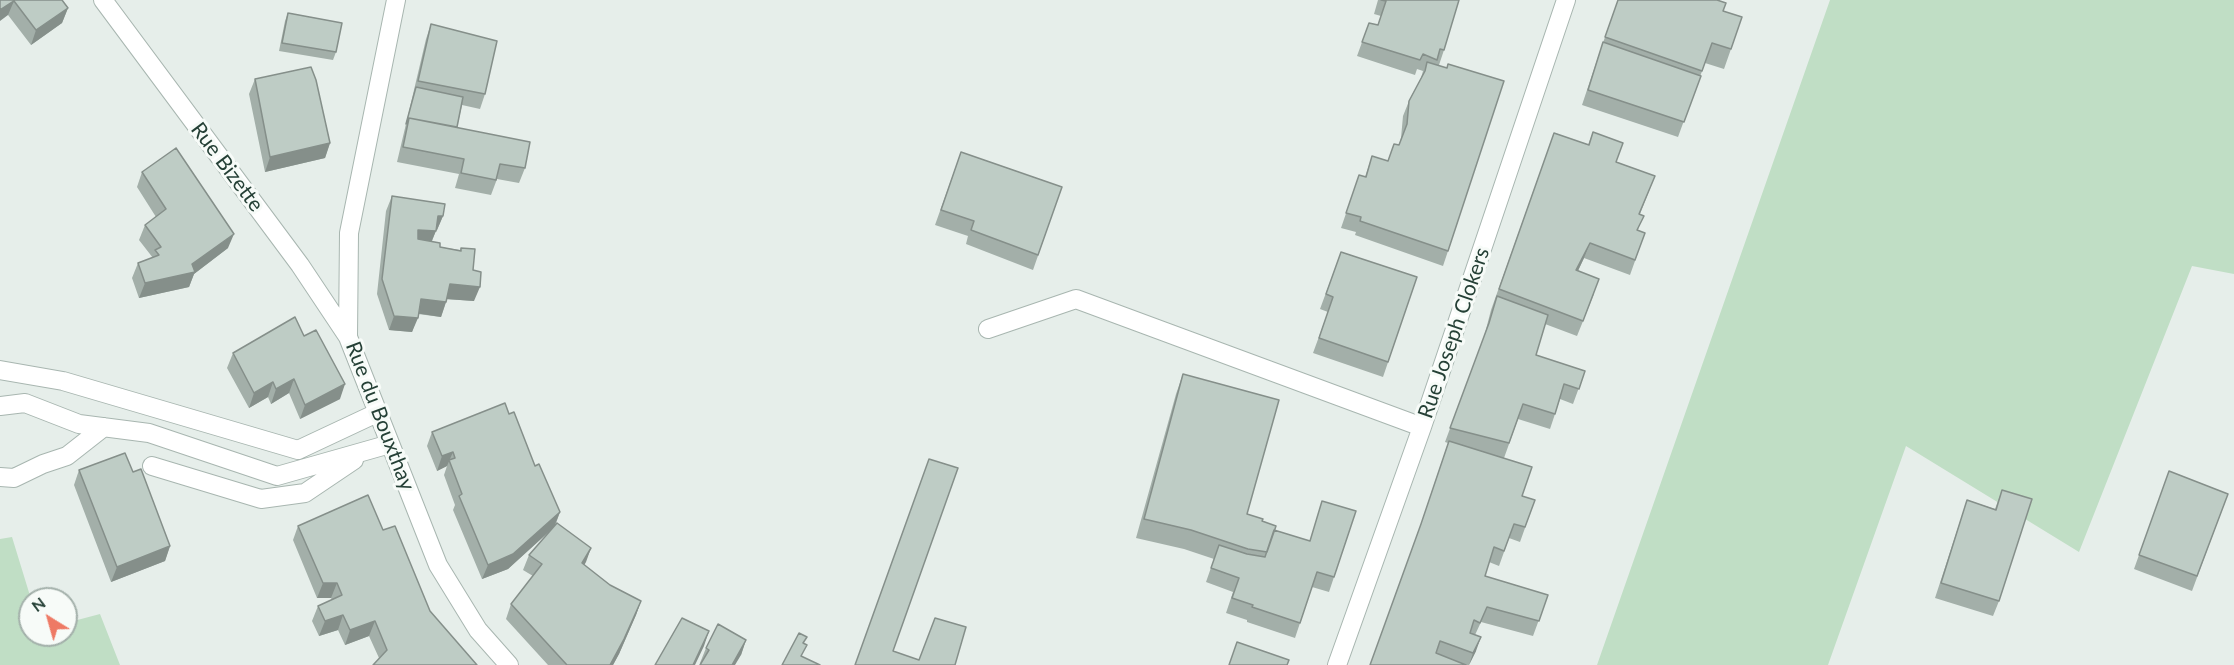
<!DOCTYPE html>
<html>
<head>
<meta charset="utf-8">
<style>
	body { margin:0 }
	#map { position:relative; width:2234px; height:665px; overflow:hidden; background:#e6eeea; font-family:Lato,sans-serif }
	canvas { display:block }
	.north { position:absolute; left:18px; top:587px; width:60px; height:60px; box-sizing:border-box; background:#f7fbf8; border:2px solid #a3b0aa; border-radius:50%; rotate:323deg; font-size:16px; font-weight:700; line-height:24px; text-align:center; color:#254036 }
	.north::after { content:''; display:block; margin:auto; width:21px; height:27px; background:#ee7a65; clip-path:polygon(50% 0,100% 100%,50% 72%,0 100%) }
</style>
</head>
<body>
<div id="map">
<canvas width="2234" height="665"></canvas>
<div class="north">N</div>
</div>
<script>
const ctx = document.querySelector('canvas').getContext('2d');
ctx.lineJoin = 'round';
function paint(path, color) {
  ctx.fillStyle = color;
  ctx.fill(path, 'evenodd');
}
function toPath(rows) {
  const path = new Path2D();
  for (const r of rows) {
    path.moveTo(r[0], r[1]);
    for (let i = 2; i < r.length; i += 2) path.lineTo(r[i], r[i + 1]);
  }
  return path;
}
function strokePath(path, color, width, dash) {
  ctx.strokeStyle = color;
  ctx.lineWidth = width;
  ctx.lineCap = dash ? 'butt' : 'round';
  ctx.setLineDash(dash || []);
  ctx.stroke(path);
}
function write(font, color, halo, rows, align = 'center') {
  ctx.font = font + ' Lato,sans-serif';
  ctx.lineWidth = 6;
  ctx.setLineDash([]);
  ctx.textBaseline = 'middle';
  ctx.strokeStyle = halo;
  ctx.fillStyle = color;
  for (const [text, x, y, turn = 0] of rows) {
    ctx.save();
    ctx.translate(x, y);
    ctx.rotate((+turn || 0) * Math.PI / 180);
    ctx.textAlign = isNaN(turn) ? turn : align;
    if (halo) ctx.strokeText(text, 0, 0);
    ctx.fillText(text, 0, 0);
    ctx.restore();
  }
}
const green = toPath([
	[1830,0,2234,0,2234,274,2192,266,2079,552,1906,446,1828,665,1597,665],
	[12,537,31,599,30,635,66,635,66,623,100,614,120,665,0,665,0,539]
]);
const minor = toPath([
	[103,0,300,265,348,337],
	[396,0,349,233,348,337,438,565,478,630,509,665],
	[988,329,1076,299,1422,427],
	[0,370,63,381,298,450,379,412],
	[0,406,25,403,79,424,149,433,277,476,390,444],
	[152,466,261,499,305,493,354,460],
	[0,477,14,478,43,464,67,456,104,427],
	[1337,665,1422,427,1566,0]
]);
const wall = toPath([
	[0,0,62,0,68,8,62,23,31,45,8,15],
	[1378,0,1459,0,1444,50,1439,65,1435,65,1447,68,1448,64,1448,251,1443,266,1355,235,1356,232,1341,228,1354,190,1365,177,1372,156,1388,161,1399,145,1401,138,1403,116,1409,101,1421,78,1423,71,1417,69,1415,75,1357,56,1369,23,1378,25,1381,16,1374,14],
	[1618,0,1723,11,1731,49,1724,69,1705,63,1678,137,1582,105,1598,57],
	[288,13,336,52,333,60,279,51,285,21],
	[431,24,485,94,480,109,462,105,457,127,525,168,519,183,497,179,491,195,455,188,459,174,397,162,426,39],
	[255,79,330,143,325,158,265,172,249,94],
	[1593,132,1616,162,1655,176,1640,214,1638,231,1645,233,1630,275,1584,258,1578,271,1594,294,1577,336,1545,324,1536,355,1585,371,1573,404,1560,399,1550,429,1518,419,1504,458,1522,496,1535,500,1520,542,1509,538,1499,566,1489,562,1485,576,1548,595,1533,636,1481,622,1475,635,1476,651,1469,665,1370,665,1416,539,1448,443,1445,442,1484,337,1491,310,1554,133,1588,145],
	[961,152,1062,187,1033,270,966,244,968,236,935,225],
	[142,172,228,248,194,274,189,287,139,298,132,278,138,263,153,258,139,240,145,225,156,217,137,187],
	[392,196,443,216,437,230,436,230,432,241,440,247,460,250,461,248,473,270,474,301,447,299,441,317,418,314,412,332,389,330,377,294,386,211],
	[1341,252,1417,277,1383,377,1313,353,1328,312,1320,309],
	[304,336,340,399,300,419,289,393,271,404,268,397,249,408,227,368,233,353],
	[1183,374,1247,514,1262,521,1274,530,1310,541,1322,501,1334,577,1329,592,1312,587,1295,638,1247,622,1247,620,1226,613,1233,592,1206,582,1214,559,1184,549,1136,538,1176,394],
	[509,414,535,466,560,512,555,526,591,548,584,565,610,585,641,601,636,615,619,654,613,665,548,665,506,619,511,604,533,576,523,570,529,555,551,530,508,569,482,579,453,510,455,505,444,475,447,466,437,471,427,446,432,432],
	[79,470,133,472,170,546,165,561,111,582,74,485],
	[2169,471,2228,494,2192,591,2134,569],
	[2002,490,1999,601,1993,616,1935,598,1967,500,1995,509],
	[298,526,383,530,430,611,379,658,369,636,345,645,338,630,319,636,312,621,318,606,332,600,331,598,317,598,293,540],
	[746,640,741,655,700,663,706,648]
]);
const shadedWall = toPath([
	[14,1,8,15,0,21,0,10],
	[68,8,62,23,31,45,36,30],
	[330,143,325,158,265,172,270,157],
	[438,216,443,216,437,230,433,230],
	[418,230,436,231,430,245,413,244],
	[234,234,228,248,194,274,189,287,139,298,145,283,192,264],
	[1590,243,1584,258,1571,285,1576,270],
	[450,284,480,287,474,301,445,299],
	[421,299,446,302,441,317,415,313],
	[394,316,418,318,412,332,389,330],
	[294,379,289,393,271,404,276,389],
	[273,382,268,397,249,408,254,393],
	[345,384,340,399,300,419,305,405],
	[453,452,447,466,437,471,442,456],
	[560,512,554,527,508,569,482,579,488,565],
	[170,546,165,561,111,582,117,567],
	[591,548,586,562,577,578,582,563],
	[323,583,337,583,331,598,317,598],
	[641,601,636,615,619,654,613,665,610,665],
	[343,615,338,630,319,636,325,621],
	[375,621,369,636,345,645,350,630],
	[709,631,704,646,695,665,693,665],
	[1481,637,1476,651,1469,665,1473,653],
	[746,640,741,655,735,665,732,665]
]);
const building = toPath([
	[0,0,62,0,68,8,36,30,14,1,0,10,0,0],
	[1381,0,1459,0,1444,50,1440,49,1437,60,1423,54,1420,60,1362,42,1369,23,1378,25,1386,1,1381,0],
	[1618,0,1717,0,1726,3,1723,11,1742,17,1731,49,1712,43,1702,71,1605,37,1618,0],
	[288,13,342,23,336,52,282,43,288,13],
	[431,24,497,41,485,94,418,81,431,24],
	[1603,42,1701,76,1684,122,1588,90,1603,42],
	[1427,62,1447,68,1448,64,1504,81,1448,251,1360,221,1361,217,1346,213,1359,175,1366,177,1372,156,1388,161,1394,144,1399,145,1407,124,1409,101,1425,71,1427,62],
	[311,67,316,80,330,143,270,157,255,79,311,67],
	[416,87,463,97,457,127,409,118,406,124,416,87],
	[409,118,530,142,525,168,500,164,496,180,461,173,464,159,403,147,409,118],
	[1593,132,1623,143,1616,162,1655,176,1639,214,1644,216,1637,230,1645,233,1635,260,1590,243,1576,270,1599,279,1583,321,1499,289,1554,133,1589,145,1593,132],
	[176,148,234,234,192,264,195,272,145,283,138,263,159,255,155,250,161,247,145,225,166,209,142,172,176,148],
	[961,152,1062,187,1038,255,971,230,974,221,941,210,961,152],
	[392,196,445,204,443,216,438,216,436,231,418,230,418,239,440,243,440,247,461,251,461,248,475,249,473,270,481,272,480,287,450,284,446,302,421,299,418,318,394,316,382,279,392,196],
	[1341,252,1417,277,1388,362,1319,338,1333,297,1326,294,1341,252],
	[1497,296,1548,315,1536,355,1585,371,1579,389,1564,384,1555,414,1523,404,1509,443,1450,428,1489,323,1497,296],
	[295,317,304,336,316,330,345,384,305,405,294,379,276,389,273,382,254,393,233,353,295,317],
	[1183,374,1279,400,1247,514,1263,519,1262,521,1276,526,1267,552,1248,549,1191,530,1144,519,1183,374],
	[505,403,509,414,514,412,535,466,539,464,560,512,513,554,488,565,459,496,462,494,449,460,455,458,453,452,442,456,432,432,505,403],
	[1449,441,1532,467,1522,496,1535,500,1525,527,1514,524,1504,551,1494,547,1485,576,1548,595,1539,621,1487,607,1480,623,1474,620,1470,633,1481,637,1473,653,1440,641,1436,653,1466,665,1370,665,1421,524,1449,441],
	[125,453,133,472,141,469,170,546,117,567,79,470,125,453],
	[929,459,958,468,893,651,919,660,935,618,966,627,955,665,855,665,929,459],
	[2169,471,2228,494,2197,576,2139,555,2169,471],
	[2002,490,2032,499,1999,601,1941,583,1967,500,1996,510,2002,490],
	[368,495,383,530,395,526,430,611,477,665,373,665,387,650,375,621,350,630,343,615,325,621,318,606,342,595,337,583,323,583,298,526,368,495],
	[1322,501,1356,511,1334,577,1317,572,1300,623,1252,607,1253,605,1232,598,1239,578,1211,568,1219,545,1247,554,1265,557,1274,530,1310,541,1322,501],
	[557,523,591,548,582,563,610,585,641,601,624,639,610,665,567,665,511,604,542,564,529,555,557,523],
	[682,618,709,631,693,665,655,665,682,618],
	[718,624,746,640,732,665,700,665,709,650,706,648,718,624],
	[799,633,807,637,803,643,807,645,801,656,820,665,782,665,799,633],
	[1237,642,1289,660,1287,665,1229,665,1237,642]
]);
const streetNames = [
	["Rue Bizette",227,167,53],
	["Rue Joseph Clokers",1454,333,-71],
	["Rue du Bouxthay",380,416,69]
];
paint(green, '#c0dec5');
strokePath(minor, '#a8b6b0', 20);
strokePath(minor, '#fff', 18);
paint(wall, '#a3afa9');
paint(shadedWall, '#858f8a');
paint(building, '#beccc5');
strokePath(building, '#858f8a', 1.5);
write('21px', '#254036', '#f7fbf8', streetNames);
</script>
</body>
</html>
